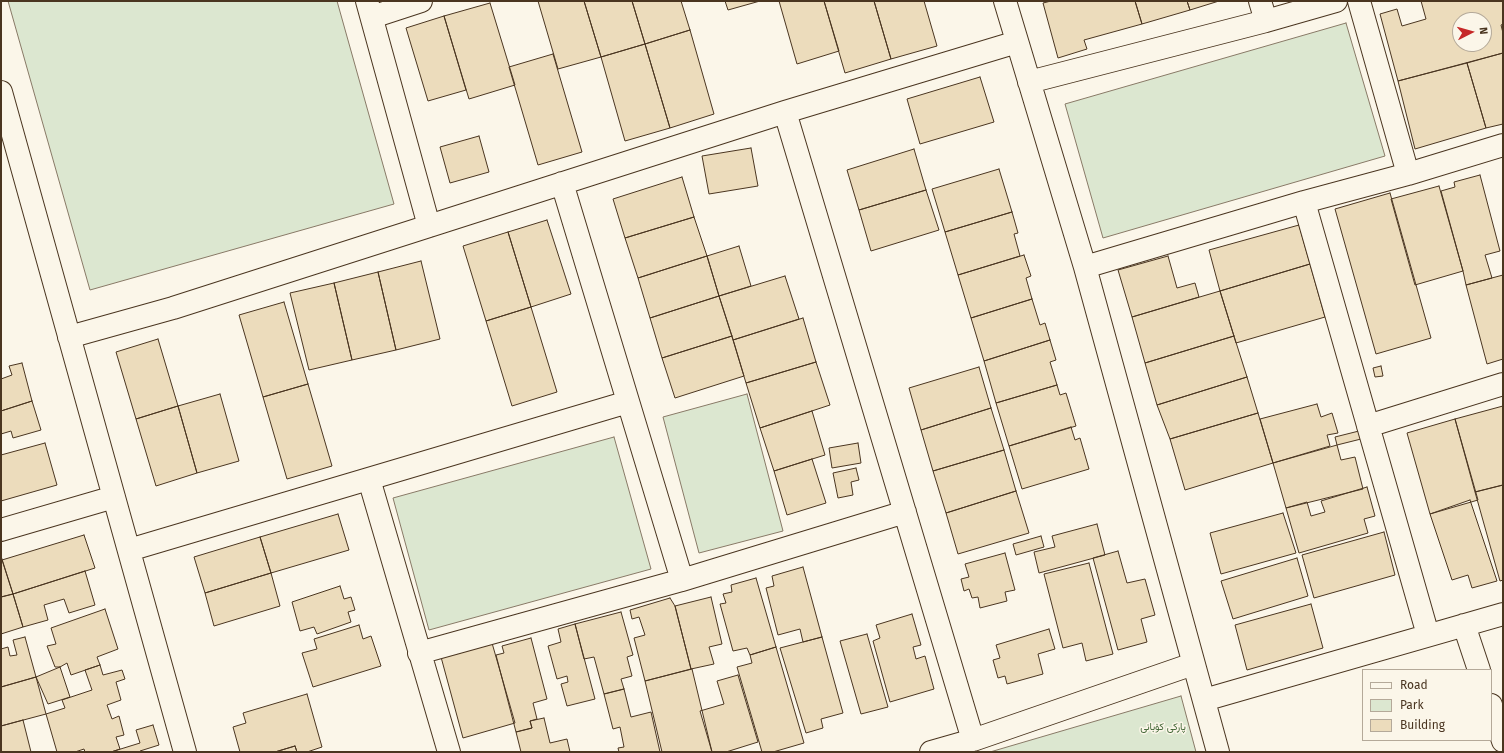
<!DOCTYPE html>
<html>
<head>
<meta charset="utf-8">
<style>
	body { margin:0 }
	#map { position:relative; width:1504px; height:753px; overflow:hidden; background:#fbf6e9; font-family:"Fira Sans",sans-serif }
	canvas { display:block }
	.frame { position:absolute; inset:0; border:2px solid #4a3520; pointer-events:none }
	.legend { position:absolute; left:1362px; top:669px; width:130px; height:72px; box-sizing:border-box; background:#fbf6e9; border:1px solid #b4a999; margin:0; padding:5px 7px; list-style:none; font-size:12px; color:#4a3520 }
	.legend li { display:flex; align-items:center; gap:8px; height:20px }
	.legend b { width:20px; border:1px solid #b4a999 }
	.north { position:absolute; left:1452px; top:12px; width:40px; height:40px; box-sizing:border-box; background:#fbf6e9; border:1px solid #b4a999; border-radius:50%; rotate:84deg; font-size:11px; font-weight:700; line-height:16px; text-align:center; color:#4a3520 }
	.north::after { content:''; display:block; margin:auto; width:14px; height:18px; background:#c62828; clip-path:polygon(50% 0,100% 100%,50% 72%,0 100%) }
</style>
</head>
<body>
<div id="map">
<canvas width="1504" height="753"></canvas>
<div class="frame"></div>
<ul class="legend">
<li><b style="height:5px;background:#fbf6e9"></b>Road</li>
<li><b style="height:11px;background:#dce7d0"></b>Park</li>
<li><b style="height:11px;background:#ecdcbc"></b>Building</li>
</ul>
<div class="north">N</div>
</div>
<script>
const ctx = document.querySelector('canvas').getContext('2d');
ctx.lineJoin = 'round';
function paint(path, color) {
  ctx.fillStyle = color;
  ctx.fill(path, 'evenodd');
}
function toPath(rows) {
  const path = new Path2D();
  for (const r of rows) {
    path.moveTo(r[0], r[1]);
    for (let i = 2; i < r.length; i += 2) path.lineTo(r[i], r[i + 1]);
  }
  return path;
}
function strokePath(path, color, width, dash) {
  ctx.strokeStyle = color;
  ctx.lineWidth = width;
  ctx.lineCap = dash ? 'butt' : 'round';
  ctx.setLineDash(dash || []);
  ctx.stroke(path);
}
function write(font, color, halo, rows, align = 'center') {
  ctx.font = font + ' "Fira Sans",Vazirmatn,sans-serif';
  ctx.lineWidth = 3;
  ctx.setLineDash([]);
  ctx.textBaseline = 'middle';
  ctx.strokeStyle = halo;
  ctx.fillStyle = color;
  for (const [text, x, y, turn = 0] of rows) {
    ctx.save();
    ctx.translate(x, y);
    ctx.rotate((+turn || 0) * Math.PI / 180);
    ctx.textAlign = isNaN(turn) ? turn : align;
    if (halo) ctx.strokeText(text, 0, 0);
    ctx.fillText(text, 0, 0);
    ctx.restore();
  }
}
const green = toPath([
	[8,1,337,1,394,204,90,290,8,1],
	[1346,23,1385,156,1103,238,1065,104,1346,23],
	[747,394,783,531,699,553,663,417,747,394],
	[614,437,651,569,429,630,393,498,614,437],
	[1181,696,1196,752,990,752,1181,696]
]);
const building = toPath([
	[538,1,584,1,601,57,558,69,538,1],
	[584,1,632,1,645,44,601,57,584,1],
	[632,1,681,1,690,30,645,44,632,1],
	[725,1,760,1,728,10,725,1],
	[779,1,824,1,839,51,797,64,779,1],
	[824,1,874,1,891,59,845,73,824,1],
	[874,1,924,1,937,46,891,59,874,1],
	[1051,1,1135,1,1142,24,1084,40,1087,49,1058,58,1043,3,1051,1],
	[1135,1,1187,1,1190,10,1142,24,1135,1],
	[1187,1,1219,1,1190,10,1187,1],
	[1421,1,1503,1,1503,24,1501,25,1503,33,1503,53,1398,81,1380,14,1397,9,1402,26,1426,19,1421,1],
	[1460,20,1484,20,1484,44,1460,44,1460,20],
	[490,3,515,85,469,99,444,16,490,3],
	[444,16,466,90,428,101,406,28,444,16],
	[690,30,714,114,670,128,645,44,690,30],
	[645,44,670,128,625,141,601,57,645,44],
	[1503,53,1503,124,1486,128,1467,63,1503,53],
	[553,54,582,152,538,165,509,67,553,54],
	[1467,63,1486,128,1415,149,1398,81,1467,63],
	[980,77,994,122,920,144,907,99,980,77],
	[479,136,489,172,450,183,440,147,479,136],
	[751,148,758,186,709,194,702,156,751,148],
	[914,149,926,190,859,210,847,170,914,149],
	[999,169,1012,212,945,232,932,189,999,169],
	[1480,175,1500,251,1485,255,1492,278,1466,285,1463,271,1441,191,1455,187,1454,182,1480,175],
	[682,177,694,217,625,238,613,199,682,177],
	[1439,186,1463,271,1415,285,1391,199,1439,186],
	[926,190,939,230,871,251,859,210,926,190],
	[1390,193,1431,338,1376,354,1335,209,1390,193],
	[1012,212,1018,233,1014,234,1020,256,958,275,945,232,1012,212],
	[694,217,707,256,638,278,625,238,694,217],
	[547,220,571,294,531,307,508,232,547,220],
	[1299,225,1310,264,1220,291,1209,250,1299,225],
	[508,232,531,307,486,321,463,246,508,232],
	[739,246,751,286,719,296,707,256,739,246],
	[1024,255,1031,276,1026,278,1032,299,971,318,958,275,1024,255],
	[707,256,719,296,650,318,638,278,707,256],
	[1168,256,1177,288,1195,283,1199,297,1132,317,1118,270,1168,256],
	[421,261,440,339,396,350,378,272,421,261],
	[1310,264,1325,317,1236,343,1220,291,1310,264],
	[378,272,396,350,352,360,334,283,378,272],
	[1503,275,1503,359,1487,364,1466,285,1503,275],
	[785,276,799,319,733,340,719,296,785,276],
	[334,283,352,360,309,370,290,293,334,283],
	[1220,291,1234,336,1145,363,1132,317,1220,291],
	[719,296,732,336,662,358,650,318,719,296],
	[1032,299,1040,325,1045,323,1050,340,984,361,971,318,1032,299],
	[284,302,308,384,263,397,239,315,284,302],
	[531,307,557,392,512,406,486,321,531,307],
	[803,318,816,362,746,383,733,340,803,318],
	[732,336,744,376,675,398,662,358,732,336],
	[1234,336,1247,377,1157,405,1145,363,1234,336],
	[158,339,178,406,136,419,116,352,158,339],
	[1050,340,1056,360,1050,362,1057,385,996,403,984,361,1050,340],
	[816,362,830,405,760,428,746,383,816,362],
	[22,363,32,401,1,411,1,379,12,375,9,366,22,363],
	[1381,366,1383,376,1375,377,1373,368,1381,366],
	[979,367,991,408,921,430,909,388,979,367],
	[1247,377,1258,413,1170,439,1157,405,1247,377],
	[308,384,332,466,287,479,263,397,308,384],
	[1057,385,1060,395,1066,393,1076,426,1009,446,996,403,1057,385],
	[220,394,239,461,197,473,178,406,220,394],
	[32,401,41,430,13,438,11,431,1,434,1,411,32,401],
	[1317,404,1321,417,1332,413,1338,433,1327,435,1330,446,1273,463,1260,419,1317,404],
	[178,406,197,473,156,486,136,419,178,406],
	[1503,406,1503,485,1475,492,1455,419,1503,406],
	[991,408,1004,450,933,471,921,430,991,408],
	[812,411,825,455,774,471,760,428,812,411],
	[1258,413,1273,463,1185,490,1170,439,1258,413],
	[1455,419,1478,500,1430,514,1407,433,1455,419],
	[1071,427,1075,440,1080,438,1089,469,1022,489,1009,446,1071,427],
	[1359,431,1361,439,1337,445,1341,460,1355,457,1363,489,1286,508,1273,463,1337,445,1335,437,1359,431],
	[45,443,57,485,1,501,1,455,45,443],
	[858,443,861,463,832,468,829,448,858,443],
	[1004,450,1016,491,946,513,933,471,1004,450],
	[812,459,826,503,787,515,774,471,812,459],
	[856,468,859,480,851,482,853,495,838,498,833,473,856,468],
	[1503,485,1503,580,1500,581,1475,492,1503,485],
	[1367,487,1375,516,1364,519,1368,533,1299,553,1286,508,1307,502,1311,516,1325,512,1321,501,1367,487],
	[1016,491,1029,533,958,554,946,513,1016,491],
	[1470,500,1497,581,1472,588,1468,575,1452,580,1430,514,1470,500],
	[1283,513,1296,553,1221,574,1210,533,1283,513],
	[338,514,349,550,271,573,260,537,338,514],
	[1097,524,1105,555,1039,573,1034,552,1055,547,1052,536,1097,524],
	[1384,532,1395,575,1314,598,1302,555,1384,532],
	[84,535,95,568,13,594,2,560,84,535],
	[1041,536,1044,547,1016,555,1013,544,1041,536],
	[260,537,271,573,205,593,194,557,260,537],
	[1118,551,1127,583,1145,579,1155,615,1141,619,1147,642,1118,650,1093,558,1118,551],
	[1005,553,1015,590,1005,592,1007,601,980,608,978,597,972,598,969,589,964,591,961,579,969,577,965,564,1005,553],
	[1,556,13,594,1,597,1,556],
	[1297,558,1308,596,1233,619,1221,581,1297,558],
	[1089,563,1113,654,1086,661,1082,643,1063,648,1044,574,1089,563],
	[803,567,822,637,803,642,800,629,778,635,766,588,774,586,772,576,803,567],
	[85,571,95,605,69,613,64,599,44,605,48,620,23,627,13,594,85,571],
	[271,573,280,606,214,626,205,593,271,573],
	[756,578,776,647,750,655,747,648,733,651,720,604,726,603,723,594,732,592,731,585,756,578],
	[340,586,344,599,351,597,355,610,348,612,351,622,317,634,314,627,300,631,292,602,340,586],
	[13,594,23,627,1,634,1,597,13,594],
	[711,597,722,644,709,647,714,664,691,669,675,606,711,597],
	[670,598,675,606,691,669,645,681,634,638,645,635,639,617,632,619,630,610,670,598],
	[1311,604,1323,648,1247,670,1235,625,1311,604],
	[105,609,118,649,97,657,100,665,71,675,67,663,60,667,55,667,47,646,56,644,51,628,105,609],
	[621,612,633,655,627,657,632,676,621,679,624,689,604,694,594,657,584,659,575,624,621,612],
	[912,614,921,645,913,647,916,659,925,656,934,689,890,702,873,641,880,638,876,625,912,614],
	[575,624,595,699,567,706,561,684,568,682,567,676,557,679,548,646,561,642,558,629,575,624],
	[359,625,363,639,371,636,381,666,313,687,302,653,317,649,314,639,359,625],
	[1049,629,1055,649,1038,654,1043,674,1007,684,1005,676,998,678,993,660,1000,658,996,645,1049,629],
	[867,634,888,707,861,714,840,641,867,634],
	[25,637,36,677,1,687,1,649,8,647,10,656,17,655,13,640,25,637],
	[822,637,843,713,821,719,823,728,806,733,780,648,822,637],
	[531,638,547,699,533,703,537,719,530,721,532,728,516,732,496,655,504,653,502,646,531,638],
	[492,643,515,723,463,738,441,657,492,643],
	[776,647,804,743,773,752,762,752,737,667,752,663,750,655,776,647],
	[100,665,103,675,122,670,125,679,116,682,121,700,107,705,112,719,119,716,124,735,116,737,120,749,111,752,85,752,84,749,75,752,57,752,46,714,65,708,62,700,92,690,85,670,100,665],
	[60,667,70,697,48,704,36,677,60,667],
	[692,669,712,752,662,752,645,681,692,669],
	[738,675,758,742,726,752,712,752,700,711,724,704,717,681,738,675],
	[36,677,46,714,1,726,1,687,36,677],
	[624,689,631,717,651,712,660,752,619,752,618,748,624,747,620,727,613,729,604,694,624,689],
	[307,694,322,747,307,752,297,752,295,746,275,752,240,752,233,727,246,723,243,713,307,694],
	[544,718,550,743,567,739,570,752,521,752,516,732,532,728,530,721,544,718],
	[23,720,31,752,1,752,1,726,23,720],
	[153,725,159,745,140,751,140,752,111,752,140,743,136,730,153,725],
	[295,746,297,752,275,752,295,746]
]);
const minor = toPath([
	[367,1,429,226],
	[1005,1,1085,267,1218,752],
	[1260,1,1266,21],
	[1359,1,1408,174],
	[372,17,421,1],
	[1029,82,1266,21,1336,1],
	[1,92,185,752],
	[785,112,973,740],
	[562,183,682,580],
	[1304,202,1428,635],
	[1085,267,1304,202,1408,174,1503,145],
	[69,337,173,308,785,112,1017,42],
	[1368,426,1503,384],
	[369,479,449,752],
	[1,530,114,497],
	[129,550,628,402],
	[1464,625,1479,670],
	[419,653,682,580,905,512],
	[1204,700,1503,614],
	[1491,705,1503,741],
	[931,752,973,740,1193,664]
]);
const parkNames = [
	["پارکی کۆبانی",1163,727]
];
paint(green, '#dce7d0');
strokePath(green, '#887966', 1);
paint(building, '#ecdcbc');
strokePath(building, '#4a3520', 1);
strokePath(minor, '#4a3520', 24);
strokePath(minor, '#fbf6e9', 22);
write('10px', '#436837', '#fbf6e9', parkNames);
</script>
</body>
</html>
